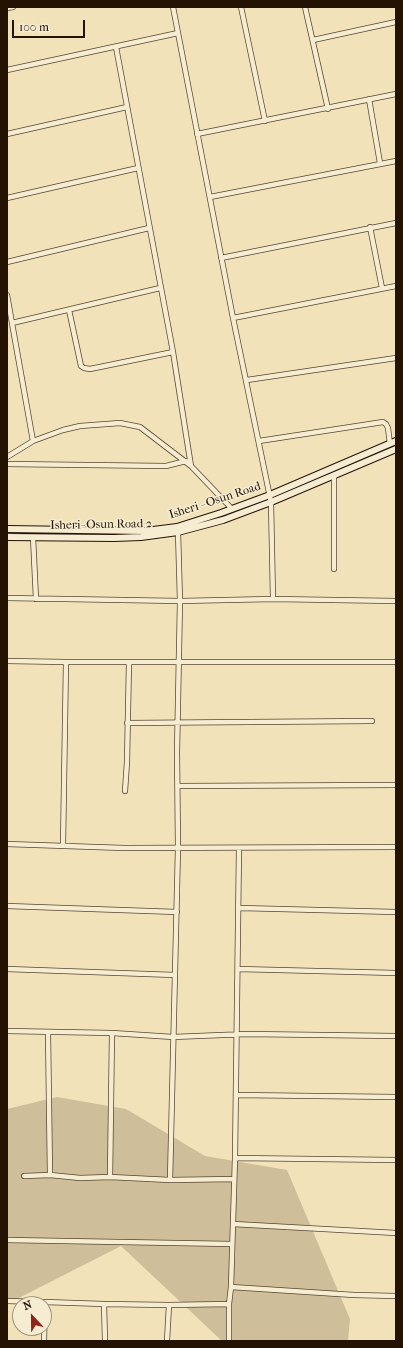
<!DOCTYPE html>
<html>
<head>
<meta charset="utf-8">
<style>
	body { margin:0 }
	#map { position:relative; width:403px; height:1348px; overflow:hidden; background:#f1e2b9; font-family:"IM FELL French Canon",serif }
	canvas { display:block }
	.frame { position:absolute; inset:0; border:8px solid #241203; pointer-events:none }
	.north { position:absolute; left:12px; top:1296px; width:40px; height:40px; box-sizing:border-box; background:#f6ecd2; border:1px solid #a2957f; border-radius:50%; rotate:338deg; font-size:11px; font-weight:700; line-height:16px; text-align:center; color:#241203 }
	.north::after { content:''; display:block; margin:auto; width:14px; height:18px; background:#8f2418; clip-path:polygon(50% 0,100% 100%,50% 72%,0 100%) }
	.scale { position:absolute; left:12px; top:20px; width:73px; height:18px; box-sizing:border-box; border:2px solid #241203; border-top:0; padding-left:5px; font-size:12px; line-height:14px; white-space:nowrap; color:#241203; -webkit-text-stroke:3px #f6ecd2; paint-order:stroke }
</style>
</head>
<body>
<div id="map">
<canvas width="403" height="1348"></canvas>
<div class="frame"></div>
<div class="north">N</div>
<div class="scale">100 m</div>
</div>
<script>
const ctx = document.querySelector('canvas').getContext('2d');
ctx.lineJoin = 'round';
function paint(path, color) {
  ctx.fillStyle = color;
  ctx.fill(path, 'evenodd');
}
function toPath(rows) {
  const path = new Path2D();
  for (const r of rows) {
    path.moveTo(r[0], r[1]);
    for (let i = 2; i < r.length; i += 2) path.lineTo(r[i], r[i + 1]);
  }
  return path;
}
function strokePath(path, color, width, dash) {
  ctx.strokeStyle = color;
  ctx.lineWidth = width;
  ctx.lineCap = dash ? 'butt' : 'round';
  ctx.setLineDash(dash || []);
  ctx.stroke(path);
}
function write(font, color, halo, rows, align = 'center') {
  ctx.font = font + ' "IM FELL French Canon",serif';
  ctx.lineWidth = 3;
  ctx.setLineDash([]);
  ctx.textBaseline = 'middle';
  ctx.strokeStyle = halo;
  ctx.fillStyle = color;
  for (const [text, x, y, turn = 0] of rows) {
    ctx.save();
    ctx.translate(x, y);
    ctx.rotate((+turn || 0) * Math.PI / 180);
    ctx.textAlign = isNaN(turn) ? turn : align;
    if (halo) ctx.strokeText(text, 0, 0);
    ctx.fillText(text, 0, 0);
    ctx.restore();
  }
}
const green = toPath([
	[57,1097,126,1109,205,1156,287,1170,350,1319,348,1341,222,1341,121,1246,7,1304,7,1109]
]);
const street = toPath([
	[173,7,233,318,271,502,273,599],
	[241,7,265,121],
	[305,7,328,109],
	[7,8,13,7],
	[313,40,396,22],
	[116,47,173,352,191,466],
	[7,70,178,33],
	[369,99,380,163],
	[7,134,127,107],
	[197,134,396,94],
	[210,197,396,161],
	[7,198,138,168],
	[370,227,382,288],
	[221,258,396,223],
	[7,262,149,228],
	[7,295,33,441],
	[69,310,81,366,84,368,90,369,173,352],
	[233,318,396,286],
	[12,323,160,288],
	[247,380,396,358],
	[259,441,383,422,386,424,388,428,390,444],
	[7,457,33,441,63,430,80,426,120,423,140,427,191,466,232,509],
	[7,464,166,466,186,461],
	[334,475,334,569],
	[33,537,36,599],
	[7,598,180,601,273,599,396,601],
	[7,661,66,662,396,662],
	[127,723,372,721],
	[178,786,396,785],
	[125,791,127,762,129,662],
	[7,844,124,848,396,847],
	[63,845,66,662],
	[7,906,177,912],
	[240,908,396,912],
	[7,969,175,975],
	[238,969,396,973],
	[7,1031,112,1033,173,1037,247,1034,396,1036],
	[48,1033,50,1175],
	[236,1095,396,1097],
	[235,1158,396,1160],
	[24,1176,50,1175,80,1178,110,1177,170,1180,234,1179],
	[110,1177,112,1033],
	[170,1180,178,848,177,752,180,601,178,532],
	[233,1224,396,1233],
	[7,1240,232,1244],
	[231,1287,354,1295,396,1296],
	[7,1301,45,1302],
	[44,1341,45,1302,104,1304],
	[105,1341,104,1304,169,1305],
	[167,1341,169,1305,229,1304],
	[229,1341,229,1304,231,1287,235,1158,239,848]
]);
const secondary = toPath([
	[7,529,145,531,177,527,221,513,270,495,396,441],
	[7,537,114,538,141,537,178,532,223,520,271,502,396,449]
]);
const streetNames = [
	["Isheri - Osun Road",215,501,-18],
	["Isheri- Osun Road 2",101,525,-1]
];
paint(green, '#cebf9a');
strokePath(street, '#574630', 6);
strokePath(secondary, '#241203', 8);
strokePath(street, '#f6ecd2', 4.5);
strokePath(secondary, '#f6ecd2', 6);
write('12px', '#241203', '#f6ecd2', streetNames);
</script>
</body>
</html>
